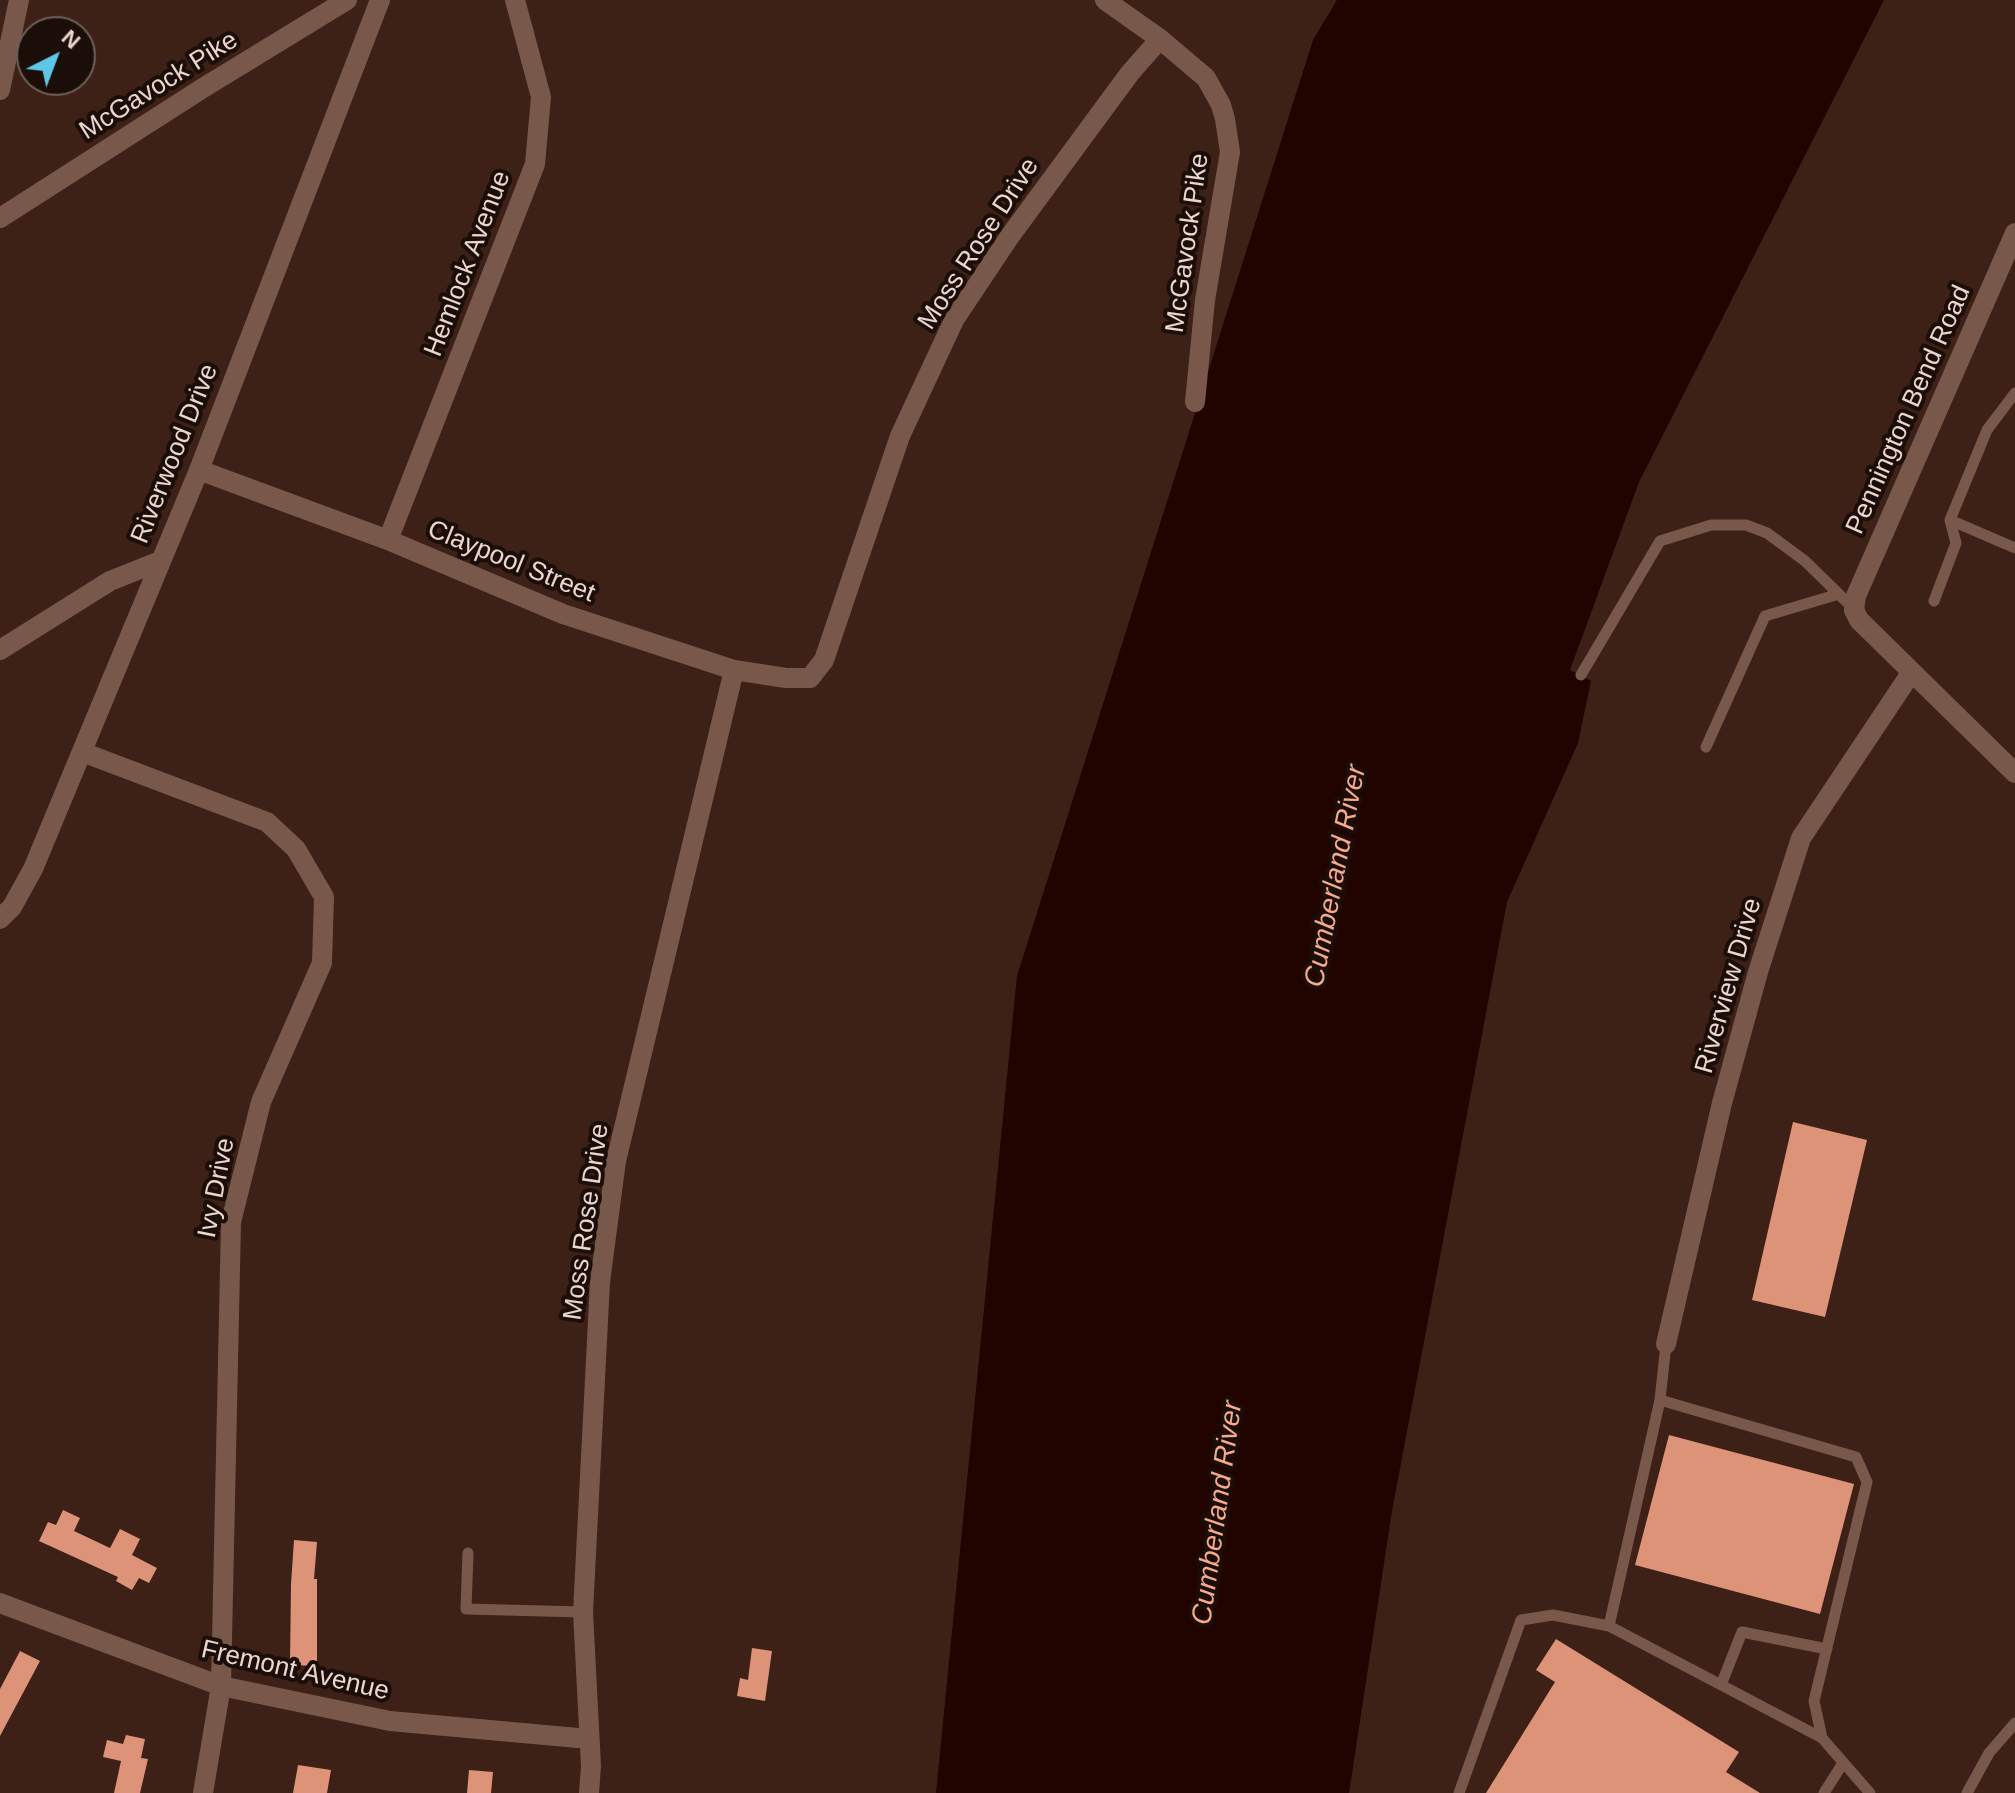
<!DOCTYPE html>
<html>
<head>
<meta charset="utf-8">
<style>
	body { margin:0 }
	#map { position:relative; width:2015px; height:1793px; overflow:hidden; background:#3d2016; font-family:Helvetica,sans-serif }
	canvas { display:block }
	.north { position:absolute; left:16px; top:16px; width:80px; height:80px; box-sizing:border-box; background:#1b0e09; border:2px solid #6e5e58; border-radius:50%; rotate:42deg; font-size:22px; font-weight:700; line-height:32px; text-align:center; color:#ead6cf }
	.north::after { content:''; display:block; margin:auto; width:28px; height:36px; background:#5cc7e8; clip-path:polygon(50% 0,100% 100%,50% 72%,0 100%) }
</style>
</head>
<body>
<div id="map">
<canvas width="2015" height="1793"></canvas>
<div class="north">N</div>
</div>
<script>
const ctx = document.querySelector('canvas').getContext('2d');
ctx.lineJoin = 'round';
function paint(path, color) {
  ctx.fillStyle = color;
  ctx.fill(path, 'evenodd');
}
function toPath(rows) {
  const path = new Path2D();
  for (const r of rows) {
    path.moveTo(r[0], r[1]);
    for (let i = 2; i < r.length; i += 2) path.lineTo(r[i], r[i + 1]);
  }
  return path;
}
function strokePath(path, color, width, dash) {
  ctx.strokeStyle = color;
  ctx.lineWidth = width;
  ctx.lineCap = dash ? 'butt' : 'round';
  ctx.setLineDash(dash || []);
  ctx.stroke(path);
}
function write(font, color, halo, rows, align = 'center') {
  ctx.font = font + ' Helvetica,sans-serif';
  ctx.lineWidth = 8;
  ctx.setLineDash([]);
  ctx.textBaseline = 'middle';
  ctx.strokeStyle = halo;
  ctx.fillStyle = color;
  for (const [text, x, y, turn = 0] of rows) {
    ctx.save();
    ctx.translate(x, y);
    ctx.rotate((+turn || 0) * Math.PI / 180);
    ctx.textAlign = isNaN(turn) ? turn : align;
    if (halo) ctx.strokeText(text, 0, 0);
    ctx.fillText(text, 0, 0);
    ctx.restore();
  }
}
const water = toPath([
	[1337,0,1884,0,1639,482,1570,670,1591,681,1578,743,1507,902,1392,1511,1349,1793,936,1793,1017,976,1313,40]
]);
const building = toPath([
	[1793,1122,1867,1140,1825,1317,1752,1300],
	[1669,1435,1854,1484,1820,1614,1635,1565],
	[63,1510,80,1518,74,1531,110,1548,120,1529,140,1539,132,1555,157,1568,149,1583,139,1578,132,1590,116,1581,118,1577,39,1541,48,1522,56,1525],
	[294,1540,317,1542,314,1579,317,1579,317,1666,290,1665,291,1584],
	[1556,1639,1739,1752,1726,1772,1760,1793,1486,1793,1555,1682,1536,1670],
	[752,1648,772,1651,765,1701,737,1696,740,1678,748,1680],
	[20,1651,40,1661,0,1736,0,1689],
	[126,1735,145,1739,141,1758,148,1759,140,1793,114,1793,121,1761,103,1757,107,1740,123,1744],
	[298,1765,331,1770,327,1793,293,1793],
	[469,1770,493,1772,491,1793,467,1793]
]);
const lane = toPath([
	[1950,520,2015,548],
	[1934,601,1956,543,1950,520,1987,430,2015,393],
	[1581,675,1660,541,1711,525,1746,525,1767,533,1805,561,1854,609],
	[1706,747,1765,616,1839,594],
	[1660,1400,1666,1344],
	[468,1553,466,1609,583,1612],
	[1609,1626,1822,1738],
	[1721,1685,1742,1632,1827,1649],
	[1459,1793,1521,1620,1553,1615,1609,1626,1660,1400,1856,1457,1867,1482,1814,1701,1822,1738,1870,1793],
	[1824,1793,1843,1763],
	[1967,1793,1989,1753,2015,1723]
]);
const street = toPath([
	[1105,0,1160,39,1206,78,1221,105,1225,119,1230,152,1205,300,1195,402],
	[0,90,19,0],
	[199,470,388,540,563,614,734,670,786,678,810,678,824,660,900,436,954,320,1010,236,1130,73,1160,39],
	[388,540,535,164,541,97,515,0],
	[1854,610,1856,596,2015,233],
	[0,650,110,581,160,561],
	[82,752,267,822,296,849,324,897,322,963,261,1102,231,1222,221,1686,203,1793],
	[0,919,12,907,33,869,199,470,380,0],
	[1666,1344,1722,1103,1758,972,1801,838,1911,673],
	[0,1603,221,1686,390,1721,589,1739],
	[589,1793,591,1766,583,1612,600,1282,616,1161,734,670]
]);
const secondary = toPath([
	[0,218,203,88,347,0],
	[1854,610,1859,620,2015,773]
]);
const streetNames = [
	["McGavock Pike",159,86,-32],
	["McGavock Pike",1188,243,-82],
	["Moss Rose Drive",979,244,-57],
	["Hemlock Avenue",468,264,-69],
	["Pennington Bend Road",1909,410,-66],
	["Riverwood Drive",175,454,-68],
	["Claypool Street",511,562,22],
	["Riverview Drive",1729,986,-74],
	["Ivy Drive",217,1188,-79],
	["Moss Rose Drive",587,1222,-82],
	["Fremont Avenue",295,1671,13]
];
const waterNames = [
	["Cumberland River",1336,876,-79],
	["Cumberland River",1218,1513,-82]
];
paint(water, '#210300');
paint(building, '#dd9378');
strokePath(lane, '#79584c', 11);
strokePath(street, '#79584c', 20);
strokePath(secondary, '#79584c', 20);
write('26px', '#ead6cf', '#1b0e09', streetNames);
write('italic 28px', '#f8a98c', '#1b0e09', waterNames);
</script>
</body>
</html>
